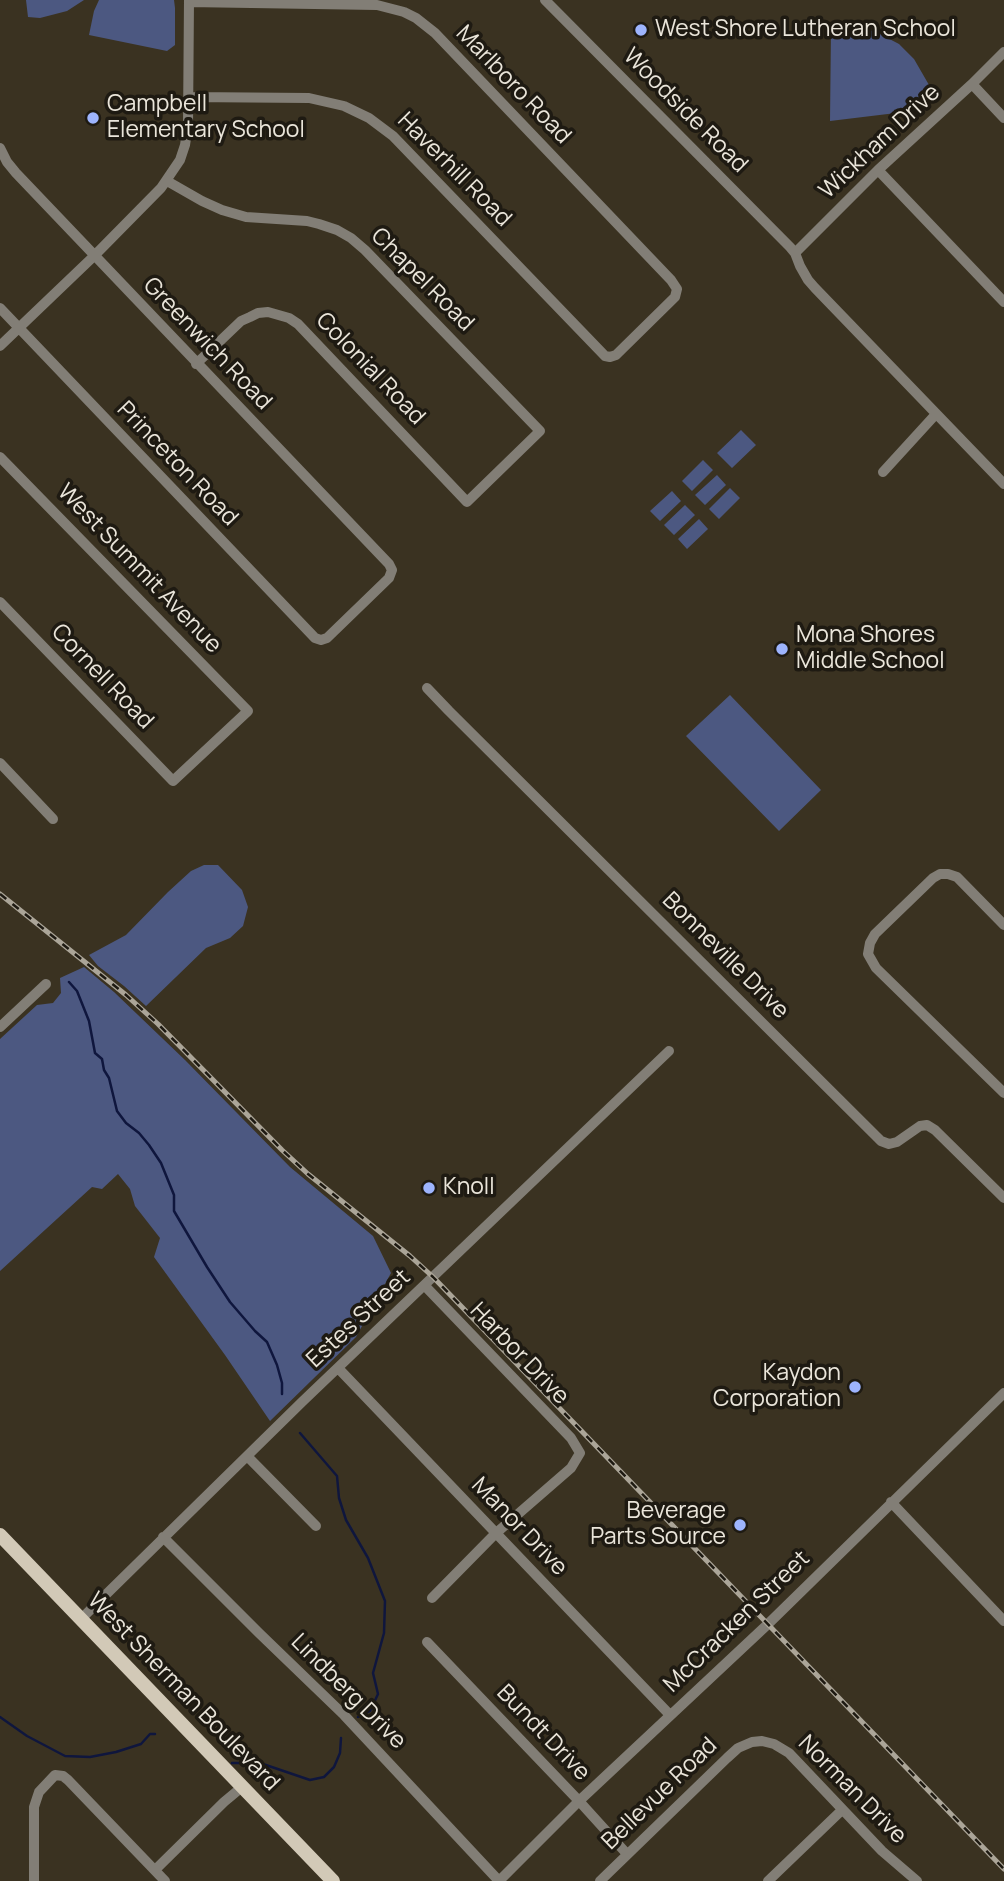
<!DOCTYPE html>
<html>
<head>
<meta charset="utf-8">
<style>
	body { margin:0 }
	canvas { display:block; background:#3a3221 }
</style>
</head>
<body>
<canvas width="1004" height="1881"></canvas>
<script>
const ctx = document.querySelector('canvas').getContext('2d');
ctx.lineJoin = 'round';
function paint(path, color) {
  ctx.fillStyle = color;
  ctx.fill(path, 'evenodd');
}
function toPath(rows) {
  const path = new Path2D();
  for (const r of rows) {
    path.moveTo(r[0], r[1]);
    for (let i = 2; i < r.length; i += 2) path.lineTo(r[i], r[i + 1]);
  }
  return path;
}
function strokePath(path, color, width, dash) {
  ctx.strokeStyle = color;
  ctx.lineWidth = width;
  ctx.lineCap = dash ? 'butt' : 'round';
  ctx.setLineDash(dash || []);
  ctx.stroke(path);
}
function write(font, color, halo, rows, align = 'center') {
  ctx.font = font + ' Manrope,sans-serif';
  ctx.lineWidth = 7;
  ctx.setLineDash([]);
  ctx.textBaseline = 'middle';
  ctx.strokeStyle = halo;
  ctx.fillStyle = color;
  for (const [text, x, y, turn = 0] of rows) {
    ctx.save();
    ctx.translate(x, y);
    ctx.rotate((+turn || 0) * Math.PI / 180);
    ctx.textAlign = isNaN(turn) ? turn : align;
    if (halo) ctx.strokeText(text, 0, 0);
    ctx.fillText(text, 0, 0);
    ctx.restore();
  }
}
const green = toPath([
	[26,0,84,0,67,11,40,18,28,17],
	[99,0,174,0,175,8,175,45,167,51,89,35,94,11],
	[852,26,876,32,899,44,914,59,929,85,929,109,830,121,831,28],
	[741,430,756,445,732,468,717,453],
	[703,460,713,470,692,491,682,481],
	[717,475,726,485,705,505,695,495],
	[730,488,740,498,719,519,709,509],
	[672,491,681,501,660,521,650,511],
	[685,505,695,515,674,535,664,525],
	[699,519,708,529,687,549,678,539],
	[730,695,821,790,779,831,686,736],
	[204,865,218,865,242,890,248,907,243,926,230,938,206,948,146,1006,124,986,98,966,89,955,126,935,168,892,191,871],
	[84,967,114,992,185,1060,290,1167,373,1236,391,1273,356,1337,270,1421,225,1355,154,1257,160,1238,135,1206,130,1189,118,1174,102,1189,92,1187,0,1271,0,1039,37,1005,53,1003,61,993,60,978]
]);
const stream = toPath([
	[69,982,77,991,89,1021,95,1053,102,1059,104,1070,109,1078,117,1111,126,1123,139,1133,149,1145,161,1163,174,1195,174,1211,207,1267,230,1302,255,1331,267,1342,277,1365,282,1383,282,1394],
	[300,1433,337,1476,339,1498,346,1520,368,1558,385,1601,384,1633,373,1673,378,1694,370,1711,358,1717],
	[0,1717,27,1736,65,1756,90,1757,116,1752,141,1744,150,1734,155,1734],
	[232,1763,260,1763,310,1780,324,1777,334,1767,340,1753,341,1738]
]);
const minor = toPath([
	[545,0,790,247,795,253,800,266,808,280,815,288,1004,484],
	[972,84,1004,118],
	[189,97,309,98,344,106,369,118,393,136,605,356,610,357,616,355,675,297,677,289,671,280,435,33,416,18,404,12,377,5,189,2],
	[0,148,7,162,16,173,389,564,392,570,389,578,327,638,321,640,315,638,0,308],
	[878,170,1004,302],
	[167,181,202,201,222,210,246,217,307,221,319,224,337,230,351,238,365,250,540,431,467,502,298,324,289,318,268,312,258,313,250,317,241,321,196,364],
	[795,253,878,170,972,84,1004,52],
	[0,346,94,256,161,188,180,160,185,145,188,125,189,0],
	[0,457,248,711,173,781,0,602],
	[883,472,936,414],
	[427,688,449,711,881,1141,889,1144,897,1142,920,1126,927,1125,935,1130,1004,1198],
	[0,763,53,819],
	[1004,925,957,877,948,874,940,874,933,878,875,934,870,943,868,954,876,968,1004,1093],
	[0,1027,46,984],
	[425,1286,571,1438,580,1453,571,1468,495,1534,432,1598],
	[338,1368,670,1715],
	[248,1457,316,1526],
	[891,1502,1004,1621],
	[163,1537,259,1633,344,1715,499,1881],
	[81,1619,303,1401,669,1051],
	[427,1642,579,1801,627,1854],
	[155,1870,224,1802,242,1787],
	[34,1881,34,1807,39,1792,55,1775,63,1776,68,1780,165,1881],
	[499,1881,579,1801,768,1624,1004,1393],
	[600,1881,727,1758,738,1748,752,1742,762,1741,774,1744,789,1753,882,1851,917,1881],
	[768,1881,842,1810]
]);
const major = toPath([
	[0,1535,333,1881]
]);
const rail = toPath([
	[0,894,126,995,158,1024,282,1150,308,1174,410,1256,433,1277,1004,1869]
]);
const markers = [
	[641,30,7,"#9db4fd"],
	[93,118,7,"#9db4fd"],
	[782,649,7,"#9db4fd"],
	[429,1188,7,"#9db4fd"],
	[855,1387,7,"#9db4fd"],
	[740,1525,7,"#9db4fd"]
];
const poiNames = [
	["West Shore Lutheran School",655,30],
	["Campbell",107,105],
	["Elementary School",107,131],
	["Mona Shores",796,636],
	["Middle School",796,662],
	["Knoll",443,1188],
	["Kaydon",841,1374,"right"],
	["Corporation",841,1400,"right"],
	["Beverage",726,1512,"right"],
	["Parts Source",726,1538,"right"]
];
const streetNames = [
	["Marlboro Road",513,85,46],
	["Woodside Road",685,111,45],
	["Wickham Drive",880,142,-43],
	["Haverhill Road",454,170,45],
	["Chapel Road",422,280,45],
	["Greenwich Road",207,344,46],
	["Colonial Road",370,369,46],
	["Princeton Road",177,464,46],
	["West Summit Avenue",139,569,46],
	["Cornell Road",102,677,46],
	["Bonneville Drive",725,956,45],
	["Estes Street",359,1319,-43],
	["Harbor Drive",519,1354,46],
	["Manor Drive",519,1527,46],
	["McCracken Street",737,1622,-44],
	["West Sherman Boulevard",183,1692,46],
	["Lindberg Drive",348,1692,45],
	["Bundt Drive",543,1733,46],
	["Norman Drive",852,1790,45],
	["Bellevue Road",660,1794,-44]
];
paint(green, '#4c5881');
strokePath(stream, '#0f163d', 2.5);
strokePath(minor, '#827e76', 10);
strokePath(major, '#d2c9b7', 14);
strokePath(rail, '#aba598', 5);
strokePath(rail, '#1e1a12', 2.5, [8]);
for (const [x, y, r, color] of markers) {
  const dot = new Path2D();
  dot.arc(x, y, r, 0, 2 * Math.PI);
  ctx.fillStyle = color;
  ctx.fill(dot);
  strokePath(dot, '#1e1a12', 2.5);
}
write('23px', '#eae5da', '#1e1a12', poiNames, 'left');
write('23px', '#eae5da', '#1e1a12', streetNames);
</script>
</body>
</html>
